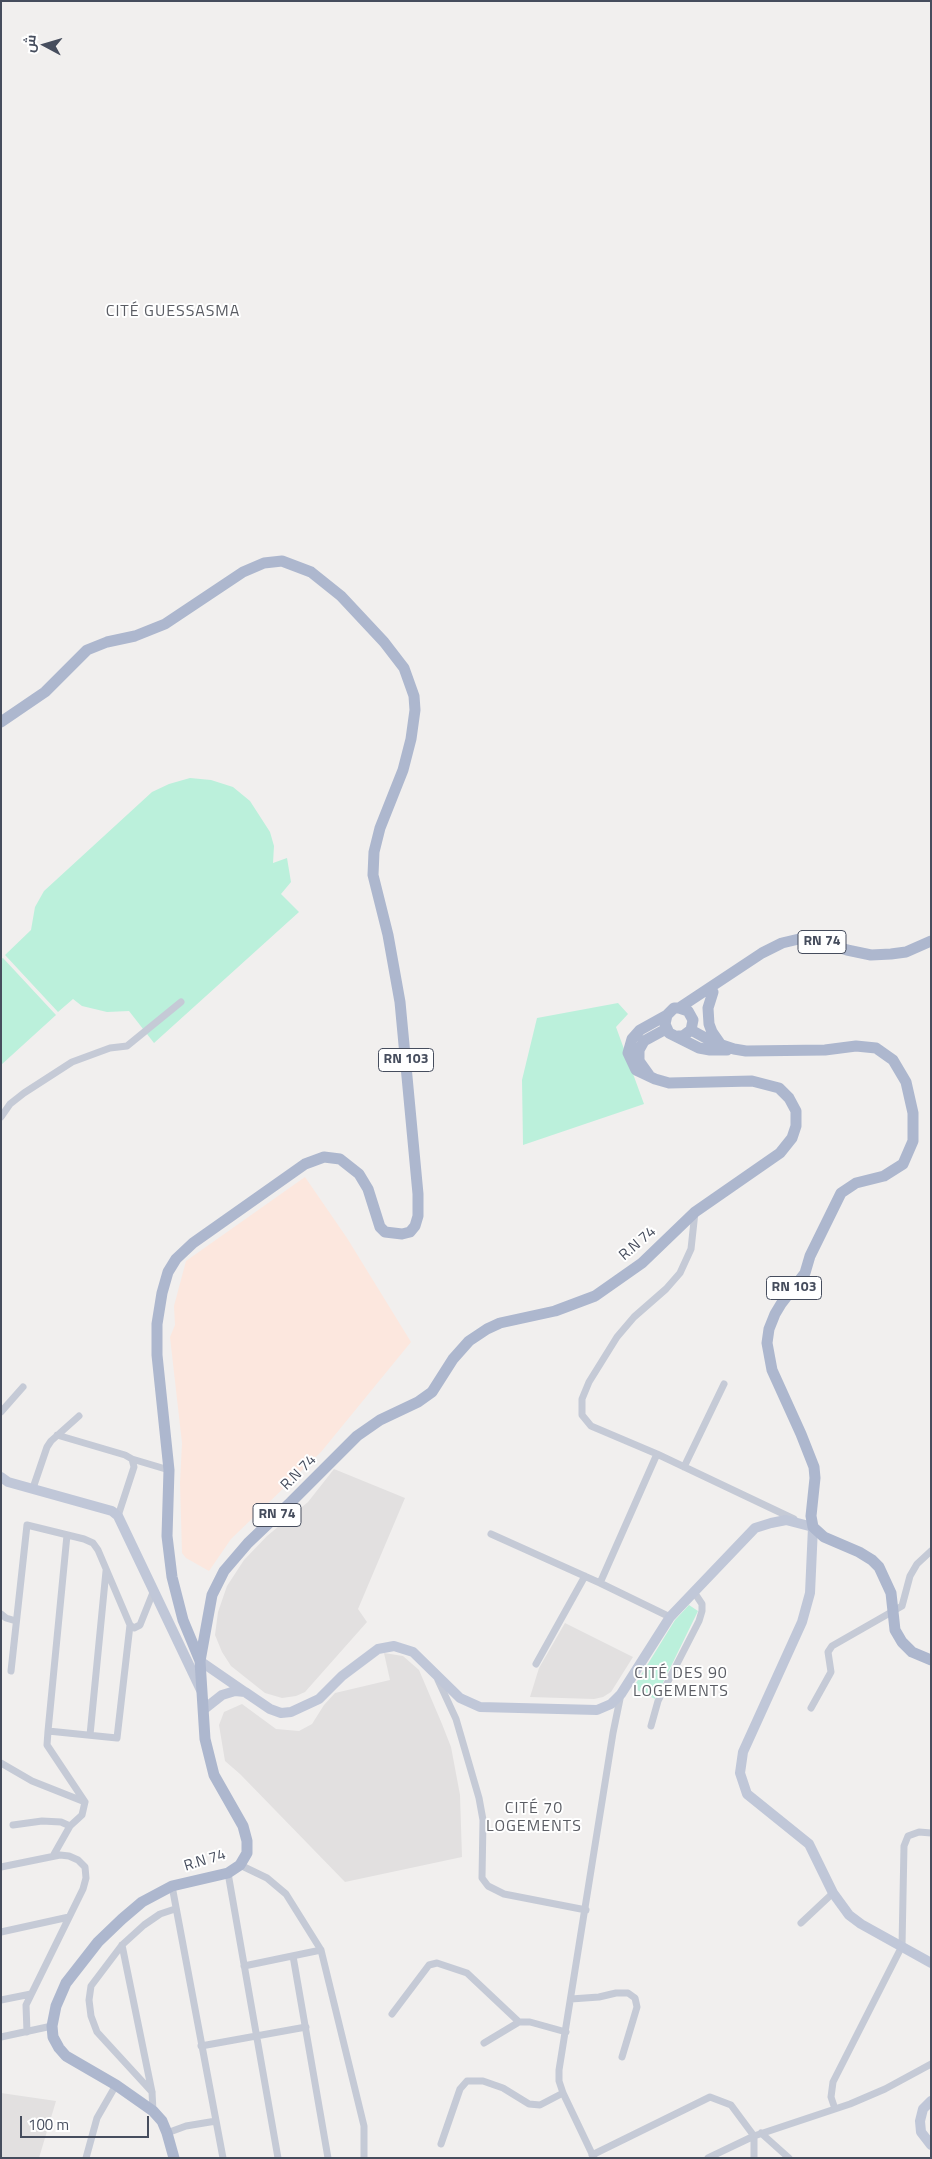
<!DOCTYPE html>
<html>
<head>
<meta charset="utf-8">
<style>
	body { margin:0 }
	#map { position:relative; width:932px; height:2159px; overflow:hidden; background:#f1efee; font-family:"Titillium Web",Cairo,sans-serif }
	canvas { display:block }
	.frame { position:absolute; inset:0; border:2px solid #464d5d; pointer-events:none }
	.north { position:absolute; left:20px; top:20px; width:50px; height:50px; -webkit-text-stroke:4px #fff; paint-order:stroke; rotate:276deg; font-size:14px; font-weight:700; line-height:20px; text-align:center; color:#464d5d }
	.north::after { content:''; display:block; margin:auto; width:18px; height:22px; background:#464d5d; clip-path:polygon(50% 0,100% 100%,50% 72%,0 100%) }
	.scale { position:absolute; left:20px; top:2116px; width:129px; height:22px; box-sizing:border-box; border:2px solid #464d5d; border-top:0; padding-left:6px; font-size:15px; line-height:18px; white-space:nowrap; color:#464d5d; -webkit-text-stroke:4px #fff; paint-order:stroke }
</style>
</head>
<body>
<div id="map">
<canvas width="932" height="2159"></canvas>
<div class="frame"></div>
<div class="north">ش</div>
<div class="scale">100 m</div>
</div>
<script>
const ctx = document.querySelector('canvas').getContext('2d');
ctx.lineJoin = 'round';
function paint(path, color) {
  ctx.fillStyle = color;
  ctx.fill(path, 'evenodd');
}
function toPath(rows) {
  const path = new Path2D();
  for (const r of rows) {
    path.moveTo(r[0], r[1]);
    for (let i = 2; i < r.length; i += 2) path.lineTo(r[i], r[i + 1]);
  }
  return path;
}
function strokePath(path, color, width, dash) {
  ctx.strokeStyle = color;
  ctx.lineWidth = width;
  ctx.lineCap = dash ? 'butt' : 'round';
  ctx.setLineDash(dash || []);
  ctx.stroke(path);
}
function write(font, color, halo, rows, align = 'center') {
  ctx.font = font + ' "Titillium Web",sans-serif';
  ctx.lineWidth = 4;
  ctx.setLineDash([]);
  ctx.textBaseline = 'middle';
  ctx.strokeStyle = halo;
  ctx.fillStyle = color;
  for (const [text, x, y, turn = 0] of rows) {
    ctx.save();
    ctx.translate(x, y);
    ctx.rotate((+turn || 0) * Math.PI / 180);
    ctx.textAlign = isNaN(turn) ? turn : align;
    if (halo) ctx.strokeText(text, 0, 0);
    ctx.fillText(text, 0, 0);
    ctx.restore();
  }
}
const education = toPath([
	[334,1469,405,1498,358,1609,367,1622,305,1692,296,1696,282,1698,265,1693,231,1666,222,1652,215,1635,218,1612,227,1586,244,1560,267,1536,308,1502],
	[565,1623,633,1657,611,1692,603,1697,594,1699,530,1697,539,1668],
	[384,1653,403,1656,419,1670,442,1724,451,1747,460,1795,462,1857,345,1882,240,1774,225,1761,219,1725,224,1712,242,1704,276,1729,299,1731,312,1724,324,1705,335,1693,390,1680],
	[1,2093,56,2101,39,2158,1,2158]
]);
const medical = toPath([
	[305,1177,347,1238,411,1342,321,1452,231,1539,209,1571,186,1558,182,1553,180,1483,182,1443,170,1337,175,1325,174,1306,186,1261]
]);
const green = toPath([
	[190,778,211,780,233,787,250,801,270,832,274,846,273,863,287,858,291,882,281,894,299,912,154,1043,129,1011,107,1012,82,1006,73,999,58,1012,5,955,31,930,35,907,44,891,152,792,169,784],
	[3,958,56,1015,1,1065,1,959],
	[618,1003,628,1014,616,1027,644,1104,523,1145,522,1080,537,1018],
	[689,1605,698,1611,655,1699,633,1688,675,1620]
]);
const street = toPath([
	[1,1117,10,1104,24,1093,72,1062,110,1048,127,1046,181,1002],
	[695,1212,691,1249,680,1273,666,1289,634,1317,617,1337,589,1382,582,1399,582,1415,591,1426,657,1454,794,1519],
	[1,1412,23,1387],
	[57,1435,125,1455,132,1459,134,1467,118,1516],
	[132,1459,169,1470],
	[684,1467,724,1384],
	[33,1488,47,1447,51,1441,79,1416],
	[491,1534,600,1583,670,1617],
	[67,1535,48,1731,117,1738,130,1625],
	[600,1583,657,1454],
	[1,1614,6,1618,16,1621],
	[536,1664,585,1576],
	[11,1671,27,1525,84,1539,93,1543,98,1550,130,1625,134,1628,140,1625,154,1590],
	[438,1680,456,1719,479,1798,483,1820,482,1878,488,1886,504,1894,586,1910],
	[811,1708,831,1672,828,1652,832,1646,902,1606,910,1576,917,1564,931,1551],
	[651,1726,658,1701,699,1621,702,1611,702,1604,694,1592],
	[48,1731,47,1745,85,1802,82,1815,70,1826],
	[90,1735,106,1571],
	[1,1763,32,1781,85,1802],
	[13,1825,42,1821,61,1822,70,1826,53,1856],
	[240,1865,267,1878,286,1894,321,1950,364,2126,364,2158],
	[1,1867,60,1855,69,1856,78,1860,85,1867,86,1878,83,1889,26,2005,27,2032],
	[228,1873,278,2158],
	[172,1886,223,2158],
	[801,1923,833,1893],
	[1,1932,69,1917],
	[122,1945,152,2092,153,2111],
	[293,1956,328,2158],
	[244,1966,321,1950],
	[571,1999,599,1997,616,1993,628,1993,635,1998,637,2007,622,2057],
	[1,2000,31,1994],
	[392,2014,429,1965,437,1963,467,1973,519,2022],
	[1,2037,52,2026],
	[484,2043,519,2022,530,2022,566,2032],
	[201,2046,306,2027],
	[152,2092,97,2032,91,2016,89,2000,91,1986,122,1945,144,1925,160,1914,175,1909],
	[835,2109,831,2097,833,2082,902,1946,904,1846,908,1836,919,1832,931,1833],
	[167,2133,186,2126,216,2121],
	[761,2133,789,2158],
	[441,2144,460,2089,467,2081,483,2081,503,2088,529,2104,540,2105,563,2093],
	[592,2155,710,2097,731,2105,754,2136,754,2158],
	[86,2158,97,2118,116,2085],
	[594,2158,563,2093,559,2081,559,2070,613,1733,621,1694],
	[708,2158,754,2136,850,2104,885,2089,931,2064]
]);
const secondary = toPath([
	[1,1477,8,1482,112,1511,118,1516,201,1690],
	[200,1661,245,1692,235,1691,222,1695,203,1710],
	[245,1692,270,1709,281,1713,291,1712,319,1699,342,1676,378,1649,394,1646,413,1652,460,1698,480,1707,597,1710,611,1704,621,1694,670,1617,755,1528,771,1523,786,1520,813,1527,810,1593,802,1622,743,1752,740,1773,747,1794,809,1844,833,1893,849,1915,861,1924,931,1963],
	[931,2101,923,2109,920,2121,921,2132,931,2145]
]);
const primary = toPath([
	[1,722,45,692,87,650,107,642,135,636,165,624,243,572,264,563,282,561,311,572,341,596,384,642,404,668,414,696,415,710,411,739,403,770,380,828,374,852,373,875,388,935,400,1002,418,1194,418,1216,415,1226,410,1232,402,1234,385,1232,380,1227,368,1189,359,1174,340,1159,324,1157,305,1164,193,1243,176,1259,168,1272,162,1293,157,1324,157,1355,169,1470,167,1536,172,1577,183,1620,200,1661],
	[713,992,708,1008,709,1024,712,1032,721,1045],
	[679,1008,762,953,782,943,799,939,818,940,847,950,871,955,891,954,906,952,931,941],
	[691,1030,713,1042,734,1049,746,1051,825,1050,856,1046,876,1048,893,1060,906,1082,913,1113,913,1141,903,1164,884,1176,856,1183,841,1193,810,1256,805,1273,781,1304,775,1314,769,1329,767,1343,772,1370,801,1434,814,1467,815,1478,811,1516,813,1527,824,1537,859,1552,872,1560,879,1567,891,1593,895,1630,902,1642,912,1652,931,1660],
	[678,1036,683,1036,691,1030,693,1020,688,1011,679,1008,674,1008,667,1015,665,1024,669,1033,699,1048,710,1050,727,1050],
	[649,1075,639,1061,639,1050,644,1041,666,1029],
	[174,2158,167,2133,162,2121,153,2111,116,2085,66,2056,59,2048,53,2037,52,2026,56,2006,66,1983,98,1942,122,1919,142,1902,172,1886,228,1873,240,1865,247,1853,247,1841,243,1826,214,1775,205,1739,200,1661,212,1595,224,1571,248,1543,291,1502,357,1436,380,1420,418,1402,432,1392,453,1359,469,1341,487,1329,500,1323,555,1311,595,1296,642,1263,695,1212,780,1153,792,1138,796,1126,796,1111,789,1098,779,1088,752,1081,669,1083,655,1079,636,1070,628,1053,632,1039,640,1030,667,1015]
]);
const shields = [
	[822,942,48],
	[406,1060,55],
	[794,1288,55],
	[277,1515,48]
];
const shieldNames = [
	["RN 74",822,942],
	["RN 103",406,1060],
	["RN 103",794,1288],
	["RN 74",277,1515]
];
const streetNames = [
	["R.N 74",638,1244,-41],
	["R.N 74",299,1473,-45],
	["R.N 74",205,1861,-17]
];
const neighbourhoodNames = [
	["CITÉ GUESSASMA",173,312],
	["CITÉ DES 90",681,1674],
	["LOGEMENTS",681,1692],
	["CITÉ 70",534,1809],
	["LOGEMENTS",534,1827]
];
paint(education, '#e2e0e0');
paint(medical, '#fce7de');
paint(green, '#bbf0db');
strokePath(street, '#c5cad6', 7);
strokePath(secondary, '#c0c7d8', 10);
strokePath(primary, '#adb7ce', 11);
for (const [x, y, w] of shields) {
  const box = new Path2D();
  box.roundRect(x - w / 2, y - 11.5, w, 23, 4);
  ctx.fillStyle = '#fff';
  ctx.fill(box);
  strokePath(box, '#464d5d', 1);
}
write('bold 14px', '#464d5d', null, shieldNames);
write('15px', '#464d5d', '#fff', streetNames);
ctx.letterSpacing = '1px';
write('16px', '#5b5d64', '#fff', neighbourhoodNames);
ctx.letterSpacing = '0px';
</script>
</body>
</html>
